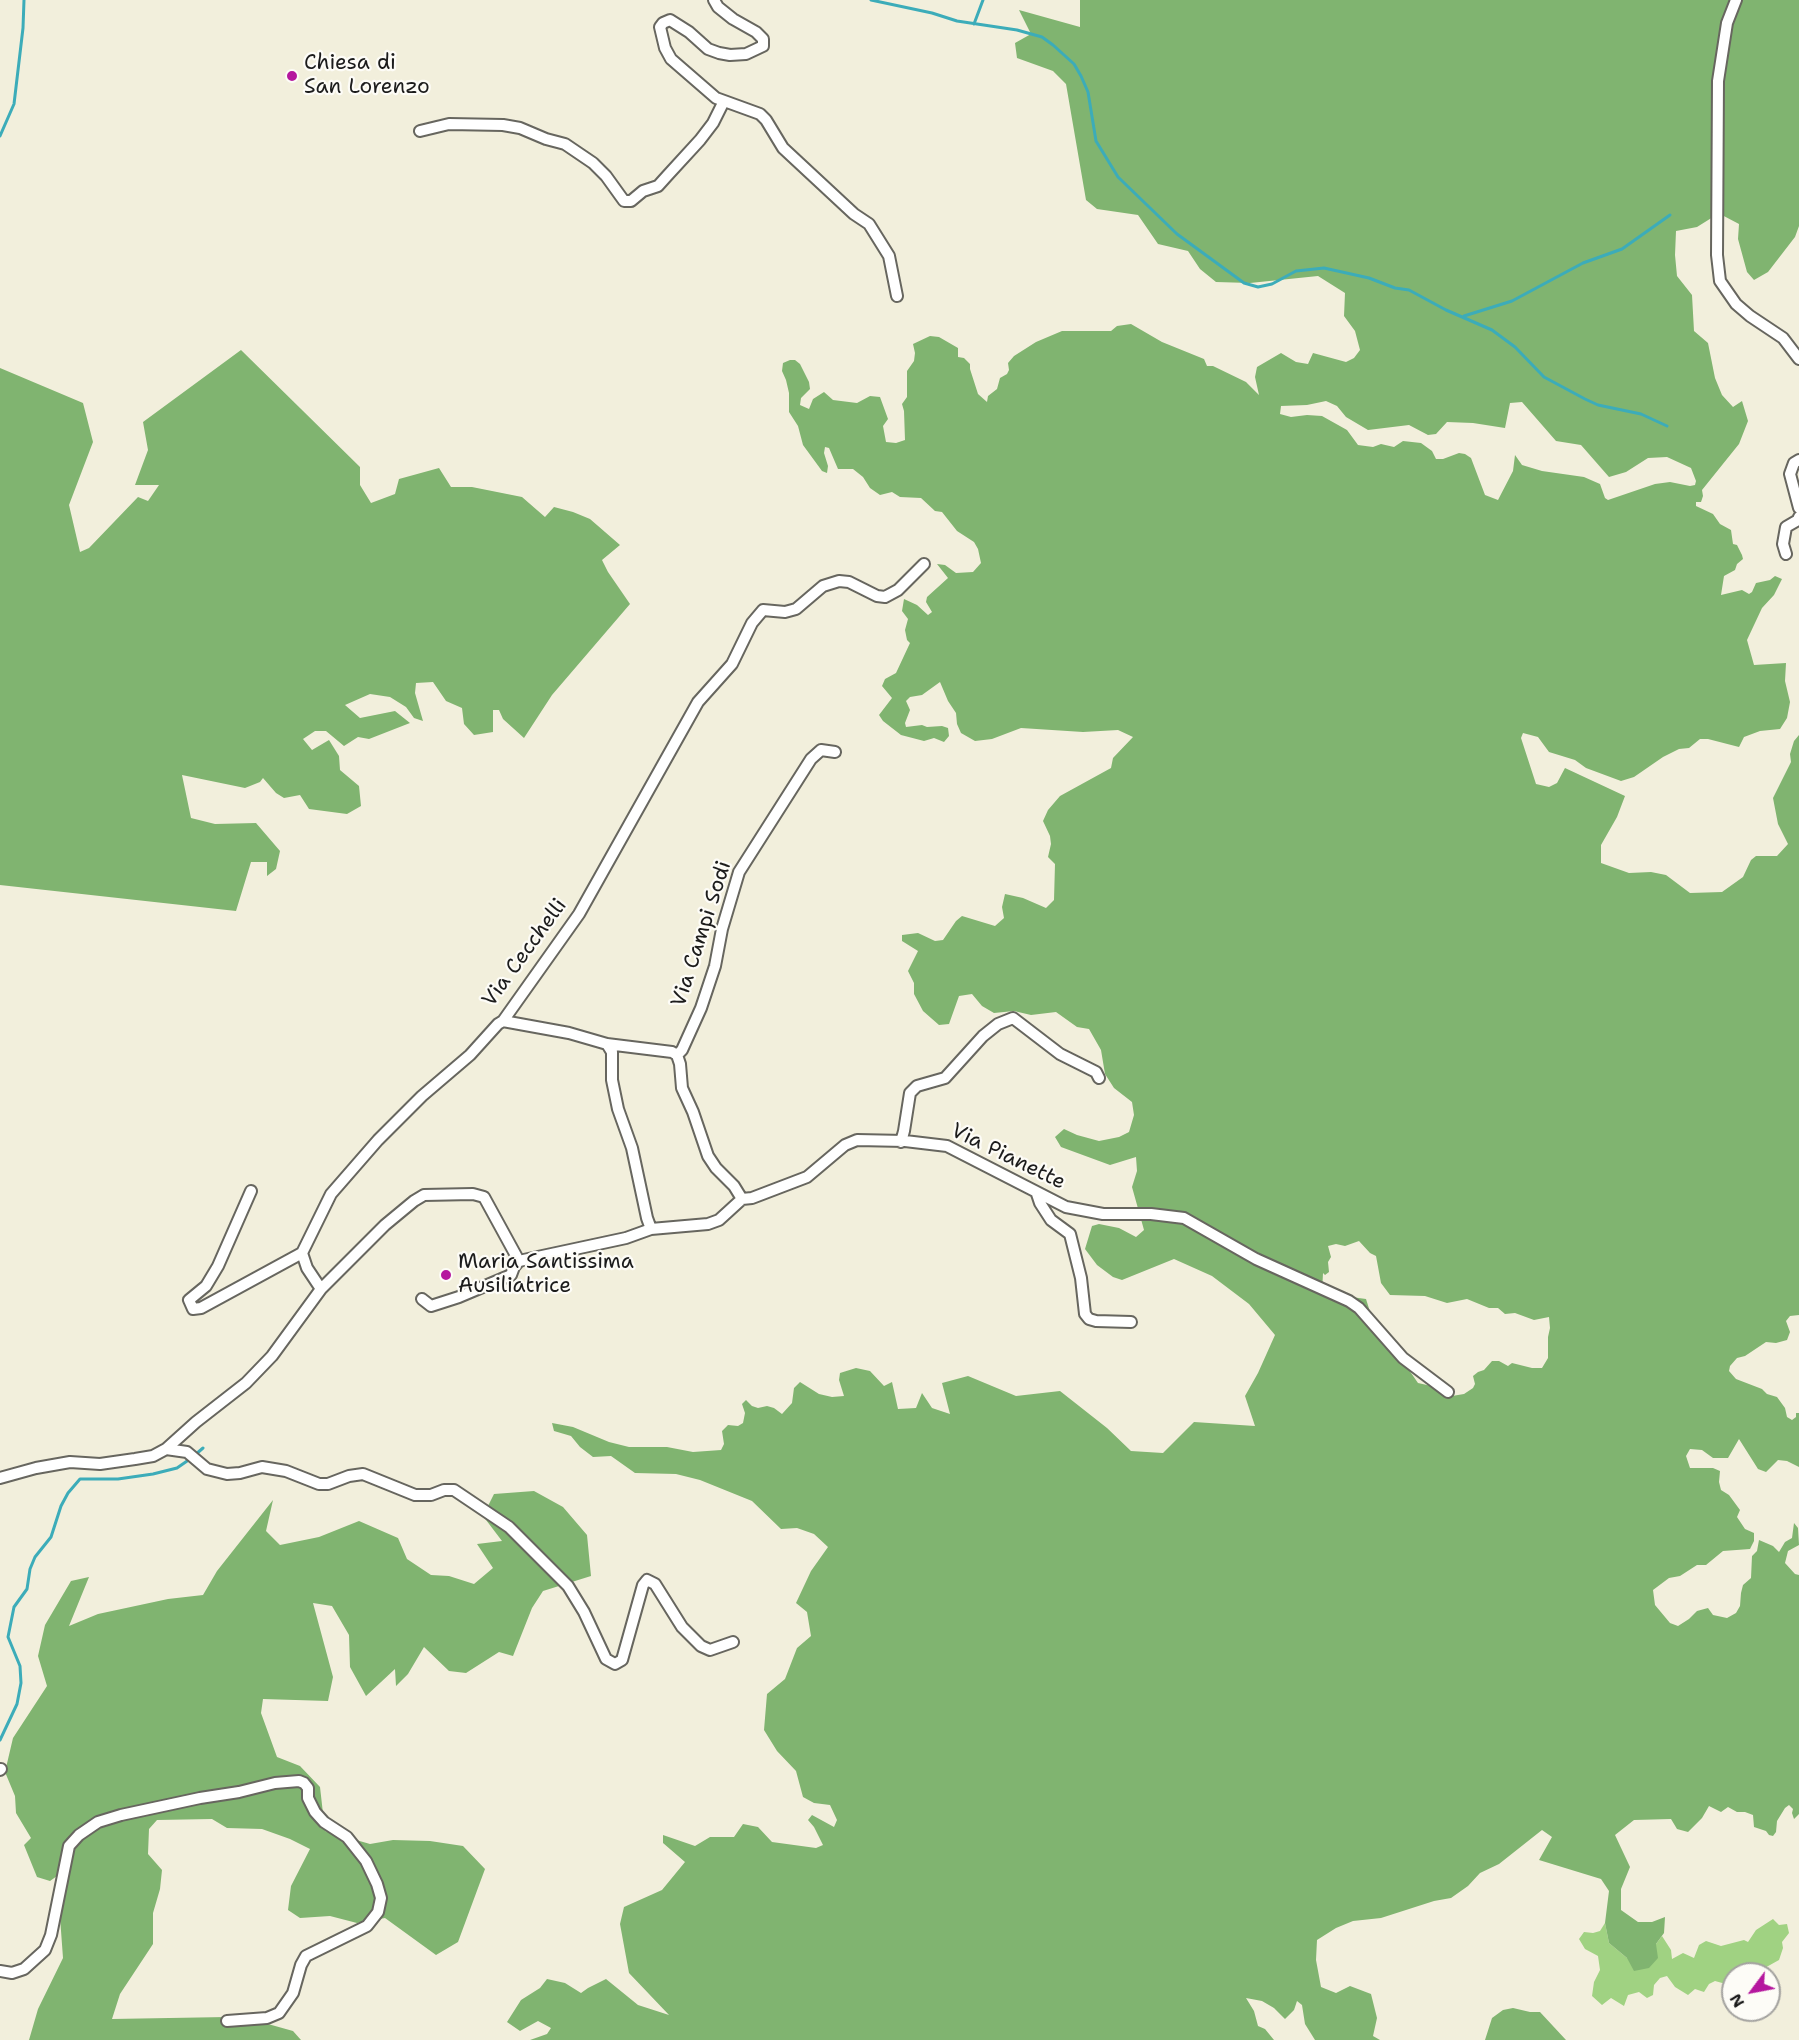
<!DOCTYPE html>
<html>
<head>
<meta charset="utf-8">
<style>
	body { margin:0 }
	#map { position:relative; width:1799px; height:2040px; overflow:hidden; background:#f2efdc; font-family:"Shantell Sans",sans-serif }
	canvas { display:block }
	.north { position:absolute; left:1721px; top:1962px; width:60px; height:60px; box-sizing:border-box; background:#fdfcf7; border:2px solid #a3a29f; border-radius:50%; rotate:238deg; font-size:16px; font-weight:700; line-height:24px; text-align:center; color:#1c1c1c }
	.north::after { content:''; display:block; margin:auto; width:21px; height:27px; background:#b5179e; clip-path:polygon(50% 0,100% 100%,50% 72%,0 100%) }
</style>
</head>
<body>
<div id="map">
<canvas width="1799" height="2040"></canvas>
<div class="north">N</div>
</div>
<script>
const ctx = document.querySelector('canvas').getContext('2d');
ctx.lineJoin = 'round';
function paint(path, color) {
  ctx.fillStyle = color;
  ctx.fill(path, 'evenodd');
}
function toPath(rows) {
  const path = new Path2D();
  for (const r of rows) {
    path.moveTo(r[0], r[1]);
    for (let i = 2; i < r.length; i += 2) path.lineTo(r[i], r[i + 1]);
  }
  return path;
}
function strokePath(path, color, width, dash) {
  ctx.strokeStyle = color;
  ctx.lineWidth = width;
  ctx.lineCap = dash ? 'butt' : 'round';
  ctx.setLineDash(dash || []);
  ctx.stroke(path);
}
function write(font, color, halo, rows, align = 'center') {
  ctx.font = font + ' "Shantell Sans",sans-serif';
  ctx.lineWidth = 4.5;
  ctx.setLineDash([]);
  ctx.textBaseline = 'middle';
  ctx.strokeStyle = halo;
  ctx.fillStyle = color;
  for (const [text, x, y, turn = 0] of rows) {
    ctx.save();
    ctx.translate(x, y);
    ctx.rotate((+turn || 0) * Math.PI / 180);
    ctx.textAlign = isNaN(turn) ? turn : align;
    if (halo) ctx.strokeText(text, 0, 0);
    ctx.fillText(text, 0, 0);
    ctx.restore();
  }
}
const green = toPath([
	[1773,1919,1779,1925,1787,1924,1789,1933,1782,1942,1783,1948,1779,1960,1761,1970,1759,1974,1733,1974,1733,1986,1715,1981,1709,1984,1704,1992,1695,1989,1688,1995,1675,1987,1667,1976,1660,1978,1654,1985,1653,1995,1647,1998,1639,1992,1628,1995,1624,2006,1611,1998,1602,2005,1592,1996,1594,1982,1600,1970,1598,1956,1585,1949,1579,1939,1584,1932,1593,1933,1600,1931,1605,1923,1609,1943,1627,1958,1656,1944,1662,1936,1671,1950,1672,1959,1683,1953,1694,1958,1699,1945,1706,1941,1721,1946,1744,1940,1748,1942,1756,1930]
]);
const forest = toPath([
	[1080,0,1733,0,1725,23,1713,217,1697,227,1676,231,1675,255,1677,276,1692,295,1694,331,1708,343,1715,378,1722,395,1733,407,1742,401,1748,421,1739,444,1702,490,1703,496,1701,502,1696,502,1696,506,1713,514,1720,524,1731,530,1733,544,1737,545,1742,555,1743,559,1737,564,1735,570,1724,576,1721,595,1742,590,1749,594,1752,592,1756,583,1770,580,1775,576,1782,579,1774,595,1762,608,1747,640,1754,665,1786,663,1785,681,1790,702,1787,718,1780,729,1760,731,1744,737,1739,747,1708,739,1700,739,1689,748,1679,749,1663,757,1634,777,1621,781,1586,768,1575,760,1549,752,1538,737,1523,733,1521,738,1536,784,1549,787,1557,783,1565,768,1625,796,1617,817,1601,845,1601,863,1629,873,1651,872,1666,875,1690,893,1722,892,1743,877,1751,860,1756,856,1777,856,1788,844,1778,824,1773,798,1791,762,1790,754,1794,741,1799,735,1799,1315,1790,1316,1786,1321,1790,1332,1787,1340,1776,1343,1766,1342,1745,1356,1737,1358,1730,1366,1729,1371,1736,1379,1762,1389,1767,1394,1777,1397,1785,1408,1787,1417,1792,1420,1796,1417,1796,1413,1799,1413,1799,1467,1787,1461,1778,1460,1766,1472,1758,1469,1739,1439,1728,1458,1713,1458,1702,1450,1690,1449,1686,1456,1690,1468,1713,1468,1720,1471,1719,1482,1721,1490,1729,1495,1740,1510,1737,1517,1745,1529,1754,1533,1754,1541,1750,1549,1723,1551,1706,1565,1697,1565,1680,1576,1669,1578,1653,1590,1655,1605,1670,1623,1678,1626,1689,1619,1697,1611,1708,1608,1713,1615,1727,1618,1736,1613,1740,1606,1741,1593,1743,1585,1751,1578,1752,1556,1757,1551,1759,1540,1773,1546,1779,1552,1785,1542,1792,1538,1794,1523,1798,1528,1799,1545,1788,1551,1785,1563,1795,1574,1799,1575,1799,1814,1794,1819,1792,1813,1793,1809,1789,1805,1785,1808,1777,1821,1776,1832,1773,1836,1769,1835,1766,1831,1754,1827,1753,1815,1745,1812,1737,1812,1728,1807,1721,1812,1709,1806,1702,1818,1688,1832,1677,1829,1671,1819,1634,1820,1615,1835,1630,1867,1621,1889,1621,1910,1638,1922,1652,1922,1665,1917,1664,1933,1656,1944,1658,1958,1649,1968,1634,1971,1627,1958,1609,1943,1605,1923,1609,1891,1601,1879,1539,1860,1552,1837,1542,1830,1499,1864,1480,1873,1468,1886,1451,1898,1434,1901,1381,1918,1353,1921,1336,1928,1317,1940,1316,1960,1321,1987,1336,1993,1350,1986,1371,1994,1377,2018,1373,2036,1380,2040,1315,2040,1305,2024,1302,2005,1297,2001,1294,2010,1285,2019,1274,2008,1262,2001,1246,1998,1254,2011,1258,2026,1265,2029,1274,2040,530,2040,547,2034,551,2028,538,2021,520,2031,507,2022,521,2000,540,1988,547,1979,565,1983,581,1993,588,1988,606,1979,638,2005,669,2015,629,1973,620,1924,624,1907,662,1890,685,1862,663,1843,663,1835,695,1846,710,1837,734,1837,743,1824,758,1827,772,1842,816,1848,823,1845,814,1827,808,1820,812,1815,834,1827,837,1820,830,1805,814,1803,803,1797,796,1771,777,1751,764,1730,767,1694,785,1679,797,1648,811,1636,807,1612,796,1603,811,1571,828,1547,814,1534,797,1528,781,1529,752,1501,700,1480,676,1474,635,1473,611,1456,593,1457,580,1447,571,1436,554,1431,552,1423,573,1427,609,1442,629,1447,667,1447,693,1452,721,1450,724,1444,722,1431,728,1425,738,1426,743,1423,745,1413,742,1404,746,1400,752,1406,758,1408,767,1406,774,1408,782,1414,792,1403,794,1388,800,1382,819,1394,832,1397,844,1396,839,1380,840,1373,856,1368,870,1371,884,1386,892,1382,898,1409,916,1408,922,1393,932,1408,950,1414,942,1383,968,1376,1016,1396,1060,1391,1107,1428,1131,1451,1163,1453,1194,1422,1255,1426,1245,1396,1258,1373,1275,1335,1249,1304,1212,1276,1174,1259,1122,1280,1113,1277,1097,1265,1085,1249,1092,1226,1099,1224,1119,1228,1136,1237,1144,1230,1132,1187,1137,1171,1136,1157,1110,1165,1061,1147,1055,1137,1064,1129,1077,1135,1099,1141,1119,1137,1129,1132,1134,1115,1132,1102,1114,1088,1105,1074,1101,1050,1089,1029,1077,1027,1056,1012,1031,1015,1014,1011,994,1013,982,1006,972,994,959,996,949,1024,939,1025,923,1011,914,994,914,983,908,971,918,951,902,941,902,935,918,933,935,941,943,940,956,921,962,916,995,926,1004,918,1002,907,1005,894,1023,898,1046,908,1054,900,1055,864,1048,857,1051,844,1050,836,1043,821,1048,810,1060,796,1111,768,1113,758,1133,737,1118,730,1083,732,1021,728,992,739,975,741,961,733,957,724,956,713,948,701,940,682,922,695,910,697,906,701,910,710,905,723,906,727,922,725,927,727,942,726,948,728,949,736,944,742,934,738,924,741,901,735,883,721,879,715,892,698,882,686,885,679,896,673,910,643,907,640,905,630,908,619,902,611,904,599,917,605,928,615,932,612,926,602,927,597,948,578,937,564,945,565,956,573,973,572,981,563,978,549,974,542,957,531,942,512,935,511,921,498,900,497,892,492,880,495,870,488,863,477,853,469,838,469,829,448,825,447,824,453,828,466,827,473,822,471,803,445,798,426,789,412,789,393,786,380,782,371,783,363,790,360,795,360,800,364,809,382,810,389,801,398,800,405,809,409,813,399,824,392,833,400,857,403,870,396,880,397,888,419,883,426,886,442,896,443,905,440,904,411,902,404,907,397,907,371,914,361,915,353,913,344,930,336,939,337,958,348,958,357,964,358,970,364,970,369,978,394,987,402,988,396,997,389,1000,378,1007,374,1009,370,1008,363,1014,356,1036,342,1062,331,1111,331,1117,326,1131,324,1162,342,1204,359,1207,366,1213,366,1246,382,1259,395,1255,377,1257,367,1281,353,1296,362,1308,364,1313,353,1346,362,1354,358,1360,350,1355,331,1344,316,1345,293,1318,276,1250,283,1216,282,1200,269,1188,251,1158,244,1138,215,1097,209,1086,200,1066,84,1053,71,1017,58,1015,43,1031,34,1019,10,1080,27],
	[1326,401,1337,406,1346,417,1368,430,1409,425,1428,435,1436,434,1447,422,1473,423,1505,428,1510,403,1522,402,1556,441,1581,445,1609,477,1626,472,1648,458,1667,457,1691,468,1696,481,1695,485,1690,486,1670,482,1655,484,1608,500,1605,498,1600,484,1584,477,1542,471,1522,465,1515,455,1513,471,1498,500,1485,495,1471,458,1465,454,1459,453,1443,459,1436,459,1432,451,1421,443,1403,441,1394,447,1381,444,1373,447,1358,445,1347,430,1322,416,1307,415,1291,417,1280,414,1281,406,1307,405],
	[1359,1241,1370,1253,1376,1256,1381,1283,1390,1295,1425,1296,1447,1303,1467,1299,1489,1308,1498,1308,1505,1314,1515,1313,1534,1320,1549,1317,1550,1328,1548,1337,1548,1358,1542,1368,1532,1368,1512,1363,1508,1366,1499,1361,1492,1361,1484,1370,1478,1372,1473,1376,1475,1384,1473,1388,1464,1394,1452,1396,1446,1395,1436,1387,1418,1383,1371,1315,1366,1299,1322,1293,1323,1273,1325,1275,1329,1272,1328,1262,1331,1257,1328,1246,1336,1244,1345,1246],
	[1739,0,1799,0,1799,226,1795,237,1768,272,1754,280,1747,272,1738,239,1739,224,1720,214,1720,103,1730,24],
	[241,350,360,467,360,485,371,503,395,494,399,479,439,468,451,487,472,487,522,497,545,517,554,507,573,512,590,519,620,545,602,560,608,572,630,604,552,695,524,738,503,719,499,710,493,710,493,732,474,735,464,724,462,708,446,701,433,682,416,683,415,693,423,721,414,718,406,707,390,697,370,694,345,705,360,718,395,711,410,723,369,739,358,737,344,746,326,731,315,731,303,739,312,750,329,740,339,756,340,770,359,786,361,806,347,814,309,809,300,795,284,798,276,793,263,778,260,782,245,788,182,775,191,818,215,824,256,823,280,851,276,869,267,876,267,862,251,862,236,911,0,885,0,368,83,403,93,442,69,505,80,552,89,548,138,497,148,501,159,485,135,485,148,450,143,422],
	[534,1491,563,1507,587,1535,591,1576,543,1591,532,1608,513,1656,499,1652,466,1673,449,1671,424,1647,408,1674,396,1686,395,1669,366,1696,350,1667,349,1635,332,1606,313,1603,333,1677,328,1701,263,1699,261,1713,277,1757,300,1766,320,1787,325,1831,370,1844,393,1840,430,1841,463,1846,485,1869,458,1942,436,1955,385,1918,357,1923,330,1916,300,1918,288,1910,291,1886,310,1849,290,1839,262,1829,227,1828,212,1819,157,1820,149,1829,148,1854,162,1870,160,1889,153,1913,153,1944,120,1994,112,2019,227,2017,268,2024,293,2031,301,2040,29,2040,38,2009,63,1958,57,1876,50,1881,37,1877,24,1845,31,1838,16,1813,15,1796,5,1772,13,1738,47,1686,38,1656,45,1625,71,1581,89,1577,69,1626,98,1614,168,1599,203,1595,217,1571,273,1500,266,1531,280,1545,319,1537,359,1521,398,1538,407,1559,431,1575,449,1576,474,1584,493,1568,477,1544,502,1541,483,1516,494,1494],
	[1513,2008,1530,2012,1540,2012,1566,2040,1485,2040,1492,2018,1503,2010]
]);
const stream = toPath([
	[871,0,932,13,957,21,1017,30,1042,37,1053,45,1074,64,1081,76,1088,92,1096,141,1118,177,1177,234,1244,283,1258,287,1272,284,1296,271,1324,268,1369,278,1395,288,1409,290,1446,310,1492,330,1515,347,1544,377,1585,399,1598,405,1641,414,1667,426],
	[974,24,983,0],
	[0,136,14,104,23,28,24,0],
	[1464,316,1512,301,1583,263,1622,249,1670,215],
	[195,1455,203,1448],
	[0,1740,17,1704,21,1683,20,1666,8,1637,14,1607,27,1589,30,1569,35,1557,51,1537,61,1506,68,1493,80,1479,118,1479,153,1474,177,1468,190,1459]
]);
const minor = toPath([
	[714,0,718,7,733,19,756,32,763,39,763,46,746,54,730,55,719,53,708,49,689,32,670,20,663,23,660,27,665,48,671,59,716,98,760,114,766,120,783,148,854,214,869,224,889,256,897,296],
	[1736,0,1727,23,1718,81,1717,255,1720,281,1736,304,1750,316,1783,338,1799,359],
	[420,131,449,124,503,125,520,128,546,139,565,144,593,163,606,176,624,201,631,201,643,191,658,186,667,176,700,140,713,123,724,101],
	[1799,460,1794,463,1790,474,1799,508],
	[1786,554,1783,544,1786,527,1798,520,1799,517],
	[503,1021,569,1033,607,1044,672,1052,677,1055,680,1064,682,1088,693,1112,708,1156,716,1168,734,1186,742,1199,752,1198,807,1177,845,1145,857,1140,905,1141,947,1146,1066,1207,1103,1214,1151,1214,1184,1218,1256,1259,1349,1301,1359,1308,1403,1358,1448,1392],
	[607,1044,612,1052,612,1080,618,1109,632,1148,647,1218,651,1229],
	[677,1055,682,1050,701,1008,715,966,722,929,739,872,811,759,821,750,835,752],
	[901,1142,904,1131,910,1093,917,1086,945,1078,983,1036,998,1024,1013,1018,1060,1054,1096,1072,1099,1078],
	[251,1191,218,1266,206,1286,189,1300,193,1309,201,1308,302,1253],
	[1037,1194,1040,1203,1051,1220,1070,1234,1081,1278,1085,1314,1089,1319,1096,1321,1131,1322],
	[321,1289,307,1268,302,1253,331,1194,378,1140,422,1096,470,1055,498,1024,503,1021,579,914,698,702,732,664,752,623,763,610,785,612,796,609,823,586,839,581,849,582,877,596,885,597,898,590,924,564],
	[422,1299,431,1306,459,1297,511,1275,514,1267,519,1261],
	[166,1449,187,1452,207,1469,227,1474,240,1473,262,1467,286,1471,319,1484,328,1484,349,1476,363,1474,415,1495,431,1495,444,1490,454,1490,509,1527,568,1586,584,1612,606,1659,615,1664,622,1660,643,1585,647,1580,655,1584,682,1627,701,1646,710,1650,733,1642],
	[0,1478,36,1468,70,1462,100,1464,135,1459,153,1456,166,1449,196,1422,246,1383,272,1356,321,1289,385,1225,414,1201,424,1195,473,1194,484,1197,519,1261,626,1238,651,1229,708,1224,719,1220,742,1199],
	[0,1770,1,1769],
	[0,1971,12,1973,24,1969,45,1950,51,1935,69,1846,79,1835,98,1822,121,1815,200,1798,239,1792,275,1783,299,1781,304,1783,308,1788,308,1798,315,1812,324,1822,347,1837,366,1861,377,1884,381,1898,378,1912,367,1926,306,1956,301,1965,293,1993,279,2013,267,2018,227,2021]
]);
const markers = [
	[292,76,6,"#b5179e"],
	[446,1275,6,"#b5179e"]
];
const poiNames = [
	["Chiesa di",304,64],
	["San Lorenzo",304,88],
	["Maria Santissima",458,1263],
	["Ausiliatrice",458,1287]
];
const streetNames = [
	["Via Campi Sodi",702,934,-72],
	["Via Cecchelli",525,953,-54],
	["Via Pianette",1008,1157,26]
];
paint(green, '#a0d282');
paint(forest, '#80b470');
strokePath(stream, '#3cacb9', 3);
strokePath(minor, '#67665f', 14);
strokePath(minor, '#fff', 10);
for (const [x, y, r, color] of markers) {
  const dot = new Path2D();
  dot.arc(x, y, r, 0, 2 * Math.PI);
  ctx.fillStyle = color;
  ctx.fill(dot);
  strokePath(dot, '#fdfcf7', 2);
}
write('21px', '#1c1c1c', '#fdfcf7', poiNames, 'left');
write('21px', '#1c1c1c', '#fdfcf7', streetNames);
</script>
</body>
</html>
